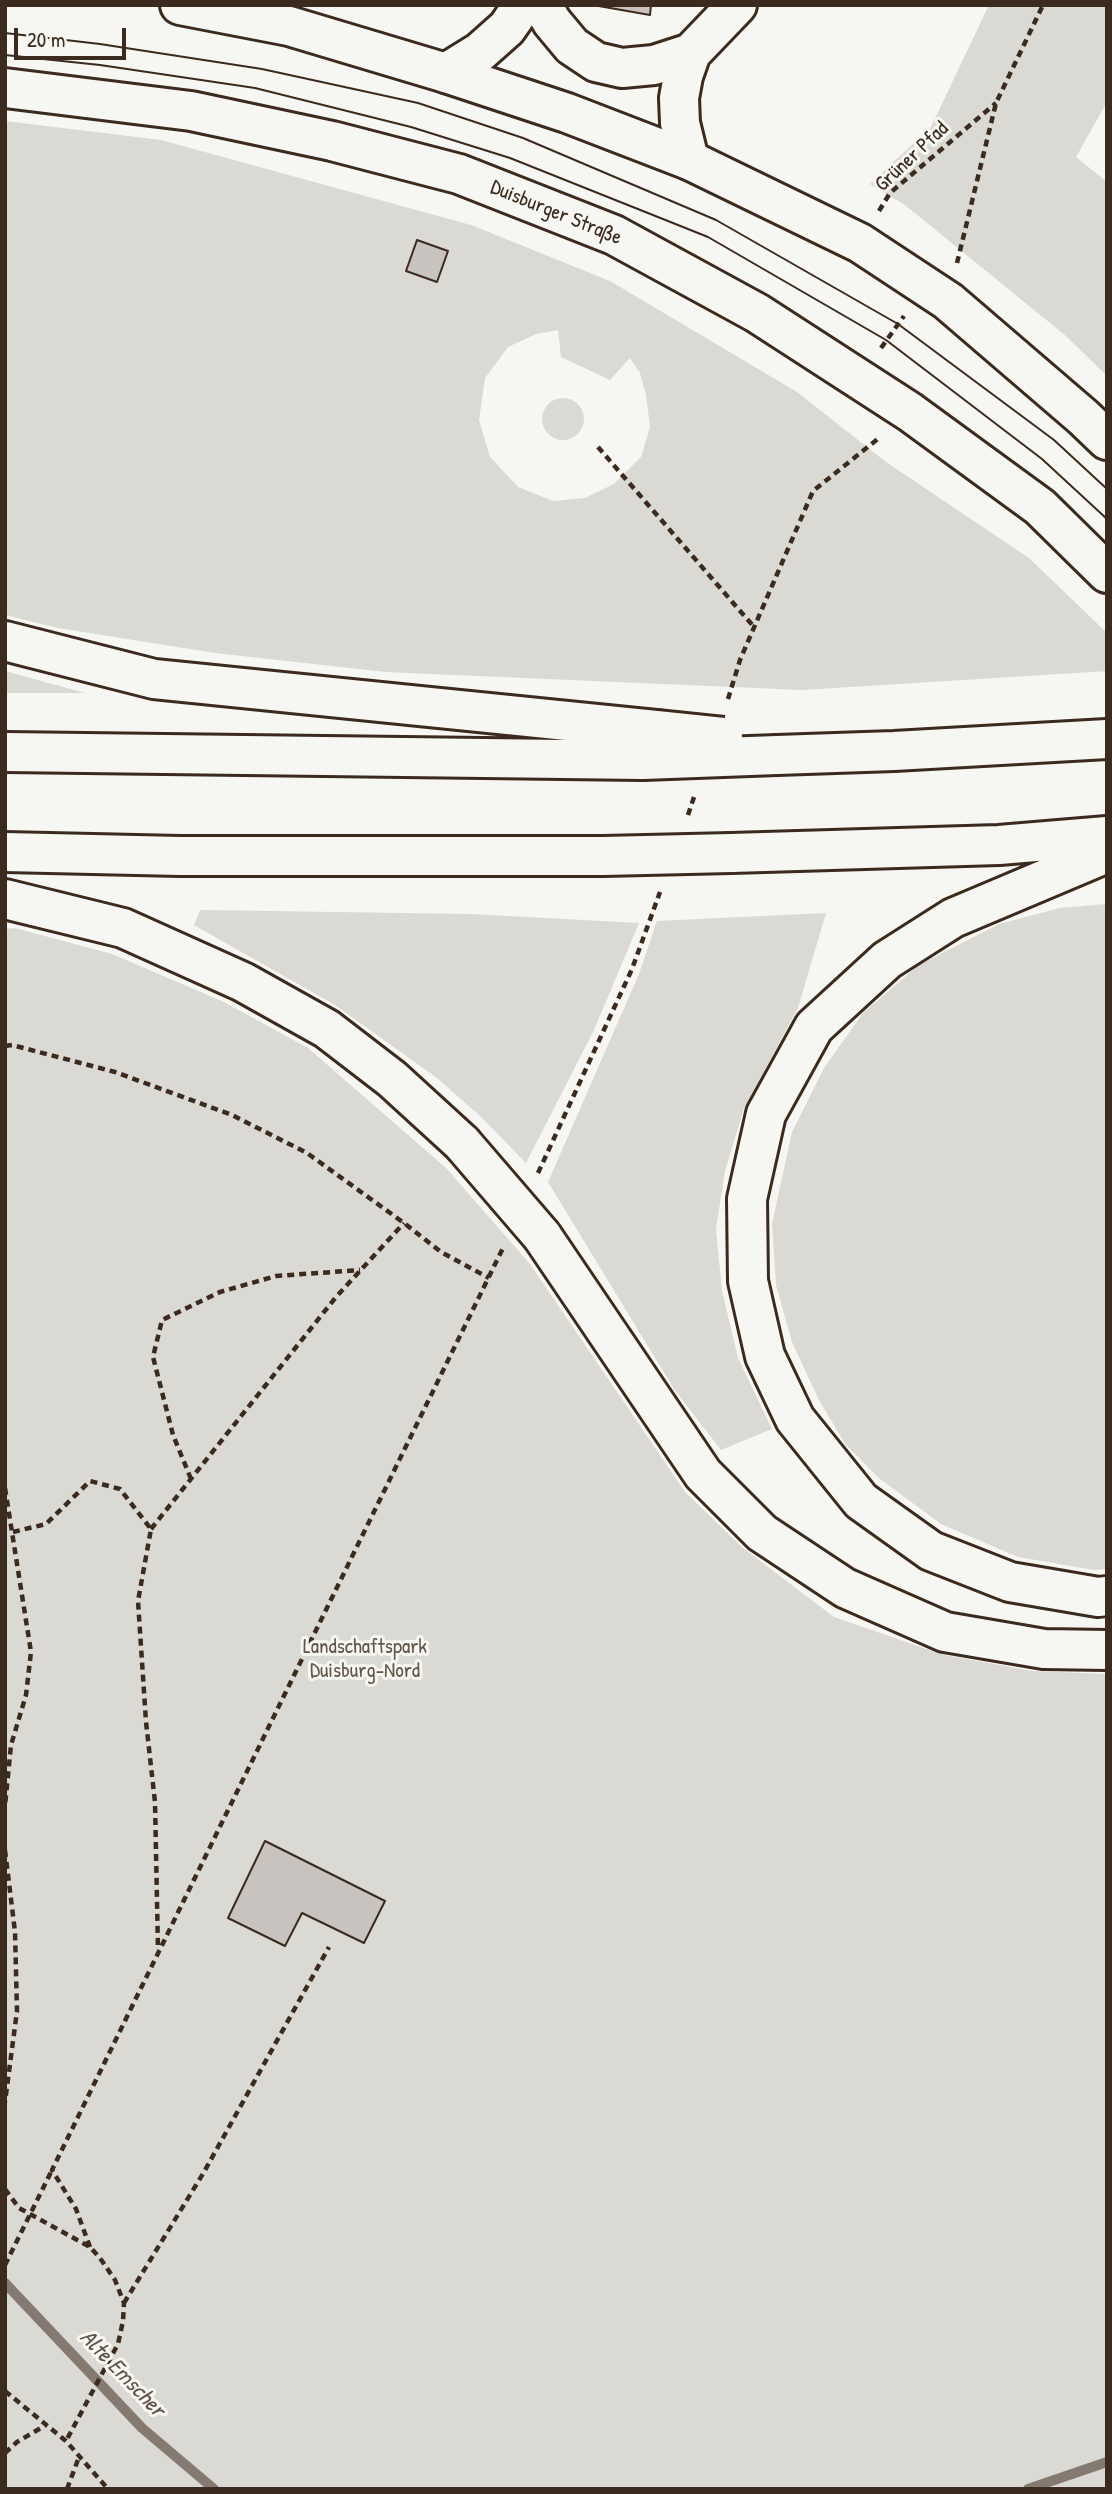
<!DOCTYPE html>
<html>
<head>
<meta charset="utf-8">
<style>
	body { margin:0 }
	#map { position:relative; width:1112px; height:2494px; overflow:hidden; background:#f6f6f2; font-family:"Patrick Hand",sans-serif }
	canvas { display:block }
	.frame { position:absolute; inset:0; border:7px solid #3b2a1e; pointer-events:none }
	.scale { position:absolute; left:14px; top:28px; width:112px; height:32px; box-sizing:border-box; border:4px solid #3b2a1e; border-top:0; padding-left:9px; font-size:21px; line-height:24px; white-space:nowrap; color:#3b2a1e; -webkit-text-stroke:5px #f6f6f2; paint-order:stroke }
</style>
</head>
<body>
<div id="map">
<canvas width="1112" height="2494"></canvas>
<div class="frame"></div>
<div class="scale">20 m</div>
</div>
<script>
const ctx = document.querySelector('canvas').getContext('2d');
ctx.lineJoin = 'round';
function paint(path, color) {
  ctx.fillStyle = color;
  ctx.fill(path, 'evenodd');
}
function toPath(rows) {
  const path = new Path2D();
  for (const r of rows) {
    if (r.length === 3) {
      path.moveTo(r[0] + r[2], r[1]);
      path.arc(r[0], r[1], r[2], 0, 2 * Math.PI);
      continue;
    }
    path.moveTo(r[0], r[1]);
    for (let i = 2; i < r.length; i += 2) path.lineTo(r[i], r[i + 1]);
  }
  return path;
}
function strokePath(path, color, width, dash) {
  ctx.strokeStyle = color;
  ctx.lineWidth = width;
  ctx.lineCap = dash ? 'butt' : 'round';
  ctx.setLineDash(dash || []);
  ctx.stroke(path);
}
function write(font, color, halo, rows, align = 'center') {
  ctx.font = font + ' "Patrick Hand",sans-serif';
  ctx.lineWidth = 6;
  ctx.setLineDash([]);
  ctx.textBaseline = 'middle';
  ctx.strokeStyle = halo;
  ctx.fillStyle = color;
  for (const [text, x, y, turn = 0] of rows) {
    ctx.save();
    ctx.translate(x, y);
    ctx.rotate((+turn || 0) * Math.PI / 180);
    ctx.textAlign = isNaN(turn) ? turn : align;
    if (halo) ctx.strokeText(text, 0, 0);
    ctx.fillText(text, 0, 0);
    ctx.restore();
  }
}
const green = toPath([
	[989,5,1107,5,1107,102,1076,157,1107,182,1107,376,1066,336,905,205,870,184,931,127],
	[5,121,161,140,471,225,610,281,797,392,886,462,1029,558,1107,633,1107,671,802,690,386,672,215,653,58,628,5,615],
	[558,330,561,357,610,380,630,358,640,373,646,395,650,427,641,457,614,484,585,498,553,501,518,487,490,457,479,420,485,378,508,347,536,334],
	[563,419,21],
	[5,671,85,693,5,693],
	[1107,904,1107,1569,1094,1570,1018,1557,941,1524,880,1479,845,1444,818,1398,792,1342,776,1285,772,1224,792,1132,824,1068,863,1013,919,965,999,924,1060,908],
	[200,910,471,914,639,923,594,1030,526,1163,480,1116,437,1078,335,1005,194,925],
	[826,913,798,1008,744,1108,725,1171,716,1229,722,1291,738,1358,772,1429,721,1450,674,1389,548,1182,639,974,657,921],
	[15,928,112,954,224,1002,308,1048,446,1168,530,1264,685,1492,743,1548,834,1617,944,1655,1033,1671,1107,1674,1107,2489,5,2489,5,929]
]);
const stream = toPath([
	[5,2283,142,2428,214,2489],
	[1028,2489,1107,2462]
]);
const building = toPath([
	[593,5,651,5,650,15,593,5],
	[417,240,448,251,437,282,406,271,417,240],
	[265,1841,385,1901,364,1943,302,1913,285,1946,228,1918,265,1841]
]);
const path = toPath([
	[879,211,890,193,996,103],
	[957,263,996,103,1043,5],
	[881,348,904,316],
	[598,447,754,627],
	[728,699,740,660,813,491,879,438],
	[688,815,694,797],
	[5,1046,12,1045,115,1072,232,1115,307,1153,404,1223,441,1252,489,1278],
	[538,1173,632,969,660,892],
	[191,1479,173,1435,153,1357,162,1320,220,1292,276,1276,360,1270],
	[5,1488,31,1652,26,1695,11,1745,5,1806],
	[151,1529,336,1297,404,1223],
	[13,1532,46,1524,90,1481,120,1489,151,1529,138,1601,146,1722,155,1802,158,1950],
	[5,1850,15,1932,17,2011,5,2102],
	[5,2189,19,2208,90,2247,100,2258,115,2280,124,2303,123,2321,118,2344,66,2441],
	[90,2247,76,2209,52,2170,503,1248],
	[124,2303,204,2172,329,1947],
	[5,2391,66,2441,108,2489],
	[5,2453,17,2442,46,2425],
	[67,2489,79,2457]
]);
const minor = toPath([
	[542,5,552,22,572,46,596,62,622,68,654,65,691,53],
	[446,73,480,52,507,28,523,5],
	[689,160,680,123,679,98,683,76,691,53,737,5]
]);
const secondary = toPath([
	[180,5,289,26,446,73,567,113,689,160,860,243,948,301,1083,417,1107,440],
	[5,88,191,111,332,141,459,174,614,235,757,313,910,412,1040,507,1107,573]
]);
const motorway = toPath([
	[5,641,154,679,656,730],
	[5,752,643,760],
	[777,755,894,751,1107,739],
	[5,852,180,856,603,856],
	[731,853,999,845,1107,836],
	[1107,853,953,918,887,960,814,1027,766,1114,747,1199,748,1281,765,1356,795,1419,861,1501,931,1551,1010,1582,1098,1597,1107,1596],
	[5,899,123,928,243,982,327,1029,392,1079,462,1143],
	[542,1236,703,1474,762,1533,845,1588,945,1632,1044,1649,1107,1650]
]);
const tram = toPath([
	[5,33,100,44,262,69,418,103,523,138,716,220,898,324,1054,440,1107,489],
	[5,55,100,65,255,88,411,127,510,158,708,237,886,340,1042,459,1107,519]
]);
const pathBridge = toPath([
	[5,2265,52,2170]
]);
const motorwayBridge = toPath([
	[656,730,723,737],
	[643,760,777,755],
	[603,856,731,853],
	[462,1143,542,1236]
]);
const streetNames = [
	["Grüner Pfad",912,157,-43],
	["Duisburger Straße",556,213,22]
];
const parkNames = [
	["Landschaftspark",365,1647],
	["Duisburg-Nord",365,1671]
];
const waterNames = [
	["Alte Emscher",122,2374,46]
];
paint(green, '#dad9d3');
strokePath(stream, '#857a71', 10);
paint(building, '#c8c3be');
strokePath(building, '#3b2a1e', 2);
strokePath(minor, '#3b2a1e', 44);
strokePath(secondary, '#3b2a1e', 44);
strokePath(motorway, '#3b2a1e', 44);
strokePath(path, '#3b2a1e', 4.5, [7, 5]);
strokePath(minor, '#f6f6f2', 38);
strokePath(secondary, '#f6f6f2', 38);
strokePath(motorway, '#f6f6f2', 38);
strokePath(tram, '#3b2a1e', 2);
strokePath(motorwayBridge, '#3b2a1e', 44, []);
strokePath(pathBridge, '#3b2a1e', 4.5, [7, 5]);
strokePath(motorwayBridge, '#f6f6f2', 38);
write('21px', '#3b2a1e', '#f6f6f2', streetNames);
write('21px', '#63564b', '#f6f6f2', parkNames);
write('italic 23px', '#605248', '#f6f6f2', waterNames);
</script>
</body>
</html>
